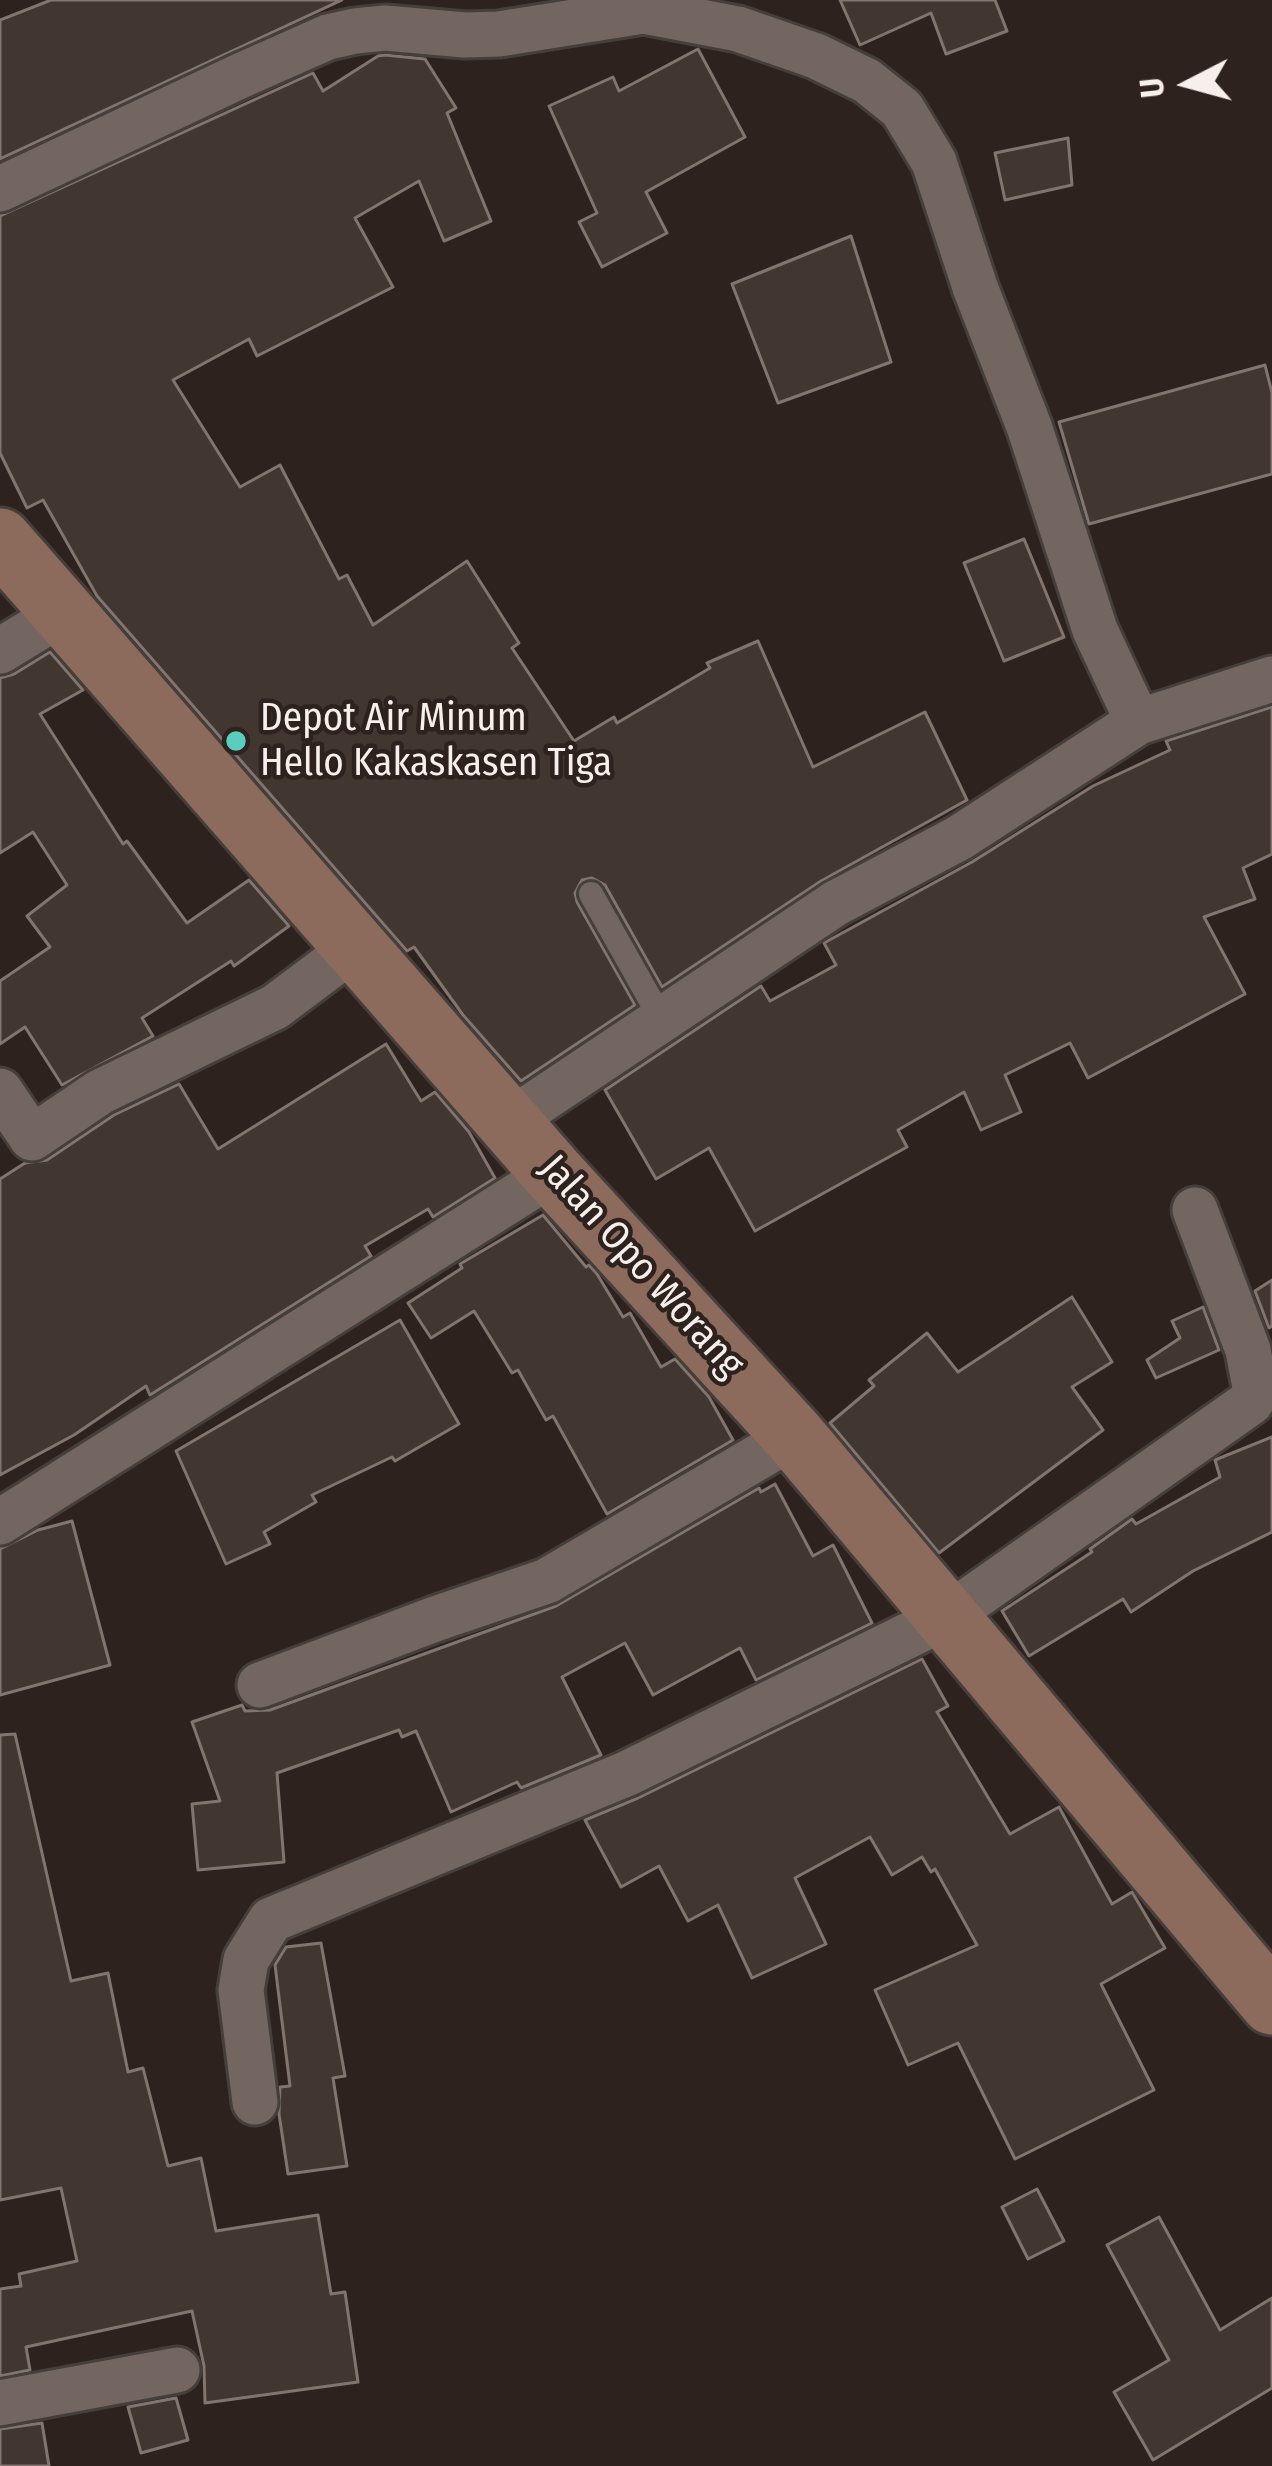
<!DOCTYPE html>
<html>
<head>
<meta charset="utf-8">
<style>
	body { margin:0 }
	#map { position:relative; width:1272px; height:2466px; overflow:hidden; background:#2d221e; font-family:"Fira Sans Condensed",sans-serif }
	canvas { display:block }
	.north { position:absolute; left:1128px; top:24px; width:120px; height:120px; -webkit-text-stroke:9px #2d221e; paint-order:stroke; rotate:264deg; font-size:33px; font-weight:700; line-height:48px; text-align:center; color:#f6efeb }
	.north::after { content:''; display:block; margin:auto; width:42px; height:54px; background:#f6efeb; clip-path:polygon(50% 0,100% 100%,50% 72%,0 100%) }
</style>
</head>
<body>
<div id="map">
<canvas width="1272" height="2466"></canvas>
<div class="north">U</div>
</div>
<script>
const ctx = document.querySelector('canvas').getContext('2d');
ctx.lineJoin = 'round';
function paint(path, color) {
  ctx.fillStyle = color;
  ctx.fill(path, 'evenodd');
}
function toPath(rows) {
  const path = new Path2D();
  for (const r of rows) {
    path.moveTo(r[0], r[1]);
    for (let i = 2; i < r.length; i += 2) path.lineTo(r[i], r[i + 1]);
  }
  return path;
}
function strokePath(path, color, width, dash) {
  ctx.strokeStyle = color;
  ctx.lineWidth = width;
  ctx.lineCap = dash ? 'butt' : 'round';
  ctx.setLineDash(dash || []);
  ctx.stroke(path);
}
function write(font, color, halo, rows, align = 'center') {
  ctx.font = font + ' "Fira Sans Condensed",sans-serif';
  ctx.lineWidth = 9;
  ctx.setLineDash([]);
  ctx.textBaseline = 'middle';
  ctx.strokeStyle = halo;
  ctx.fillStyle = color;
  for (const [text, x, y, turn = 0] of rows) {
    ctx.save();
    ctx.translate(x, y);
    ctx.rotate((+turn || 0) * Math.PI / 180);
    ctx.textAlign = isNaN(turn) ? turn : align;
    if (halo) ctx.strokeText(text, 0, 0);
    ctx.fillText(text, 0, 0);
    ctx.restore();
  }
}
const building = toPath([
	[51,0,342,0,0,159,0,20,51,0],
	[840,0,995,0,1007,31,946,54,931,13,860,45,840,0],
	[698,49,745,137,646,192,667,233,602,267,579,222,597,213,549,106,613,77,619,91,698,49],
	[385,55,425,59,456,108,447,113,491,221,444,241,419,181,355,218,393,287,257,356,249,339,173,380,240,487,280,465,339,579,347,575,373,625,467,561,519,643,512,648,574,741,614,717,617,723,710,668,707,663,758,641,813,767,925,712,967,800,821,881,662,987,605,885,592,878,582,880,575,893,577,902,635,1005,521,1081,463,1015,414,947,407,951,97,596,43,500,27,508,0,453,0,216,313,73,323,91,378,56,385,55],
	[1068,138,1072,185,1005,200,995,153,1068,138],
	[851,236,891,362,778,403,732,284,851,236],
	[1265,365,1272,393,1272,474,1089,524,1059,422,1265,365],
	[1024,539,1064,637,1004,661,964,563,1024,539],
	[50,652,83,690,40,714,123,844,127,841,187,923,249,880,289,926,234,966,231,961,142,1018,153,1036,62,1085,25,1027,0,1044,0,981,50,947,27,916,67,885,33,832,0,853,0,678,14,674,50,652],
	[1272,707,1272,854,1243,868,1255,899,1204,917,1245,994,1088,1078,1070,1043,1005,1075,1021,1112,981,1130,964,1092,898,1130,907,1147,755,1231,709,1148,656,1179,605,1090,761,986,770,1001,836,965,824,943,972,862,1093,786,1170,750,1166,741,1272,707],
	[386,1044,421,1101,435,1092,469,1132,495,1178,433,1217,428,1209,365,1246,371,1256,150,1395,146,1386,74,1435,0,1475,0,1179,25,1163,47,1160,114,1115,179,1084,218,1149,386,1044],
	[543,1215,586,1267,589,1265,597,1274,623,1317,630,1313,661,1367,675,1359,709,1397,733,1440,607,1514,553,1416,546,1420,518,1370,512,1373,474,1311,431,1338,408,1303,462,1268,460,1264,543,1215],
	[1272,1280,1272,1326,1269,1328,1255,1291,1272,1280],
	[1072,1297,1112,1362,1072,1387,1103,1430,939,1553,830,1423,874,1386,869,1380,927,1333,958,1372,1072,1297],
	[1203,1307,1219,1350,1156,1378,1147,1360,1180,1338,1172,1321,1203,1307],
	[400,1320,459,1424,395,1461,392,1457,312,1495,316,1502,264,1532,270,1544,226,1564,176,1451,400,1320],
	[1272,1437,1272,1532,1193,1571,1131,1612,1123,1599,1029,1656,1002,1611,1092,1552,1090,1549,1132,1519,1136,1524,1220,1477,1215,1460,1272,1437],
	[775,1484,813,1556,833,1545,872,1623,756,1680,740,1648,653,1695,625,1643,562,1677,601,1755,521,1788,517,1782,451,1812,416,1731,402,1737,399,1730,277,1773,284,1862,198,1870,192,1804,220,1801,192,1722,242,1705,245,1711,270,1710,556,1606,759,1488,761,1492,775,1484],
	[72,1521,110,1665,0,1695,0,1549,38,1530,72,1521],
	[922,1659,948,1706,937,1712,1010,1834,1059,1807,1112,1904,1132,1892,1165,1948,1101,1984,1154,2090,1015,2159,958,2043,908,2065,875,1990,977,1945,935,1869,931,1872,922,1857,892,1875,870,1837,795,1878,826,1944,752,1978,718,1905,688,1921,659,1866,621,1887,585,1820,638,1798,922,1659],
	[15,1734,71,1981,108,1973,128,2072,143,2068,168,2166,201,2158,216,2231,318,2215,331,2294,345,2292,358,2382,205,2403,204,2366,192,2311,26,2347,30,2370,0,2376,0,2289,21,2286,19,2274,77,2261,61,2188,0,2200,0,1735,15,1734],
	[321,1943,345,2076,333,2078,347,2166,288,2174,279,2114,280,2087,290,2086,275,1965,286,1947,321,1943],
	[1037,2189,1064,2241,1028,2259,1002,2207,1037,2189],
	[1159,2217,1220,2330,1272,2298,1272,2388,1153,2460,1114,2392,1169,2360,1107,2245,1159,2217],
	[176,2398,188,2440,141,2453,128,2407,176,2398],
	[42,2423,49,2466,0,2466,0,2429,42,2423]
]);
const lane = toPath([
	[591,894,662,1020]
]);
const street = toPath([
	[0,189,242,75,328,37,355,31,385,28,465,35,499,34,643,11,738,29,816,56,867,81,902,109,934,162,975,287,1030,429,1095,630,1138,722],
	[0,651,62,613],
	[0,1091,32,1138,100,1092,275,1007,355,947],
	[510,1121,836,903,959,838,1138,722,1272,679],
	[0,1522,553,1173],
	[260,1685,435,1619,547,1581,794,1436],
	[255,2102,241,1990,246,1960,271,1920,626,1774,946,1617,1251,1402,1256,1392,1248,1350,1195,1210],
	[0,2403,177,2370]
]);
const secondary = toPath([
	[0,540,553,1173,794,1436,1272,2003]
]);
const markers = [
	[236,741,12,"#59cebf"]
];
const poiNames = [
	["Depot Air Minum",260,719],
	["Hello Kakaskasen Tiga",260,764]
];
const streetNames = [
	["Jalan Opo Worang",641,1267,48]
];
paint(building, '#423631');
strokePath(building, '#82746f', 3);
strokePath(lane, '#463e3a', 30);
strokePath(street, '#463e3a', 51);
strokePath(secondary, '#463e3a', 69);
strokePath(lane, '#736660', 24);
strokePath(street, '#736660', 45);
strokePath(secondary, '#8c6b5c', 63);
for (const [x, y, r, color] of markers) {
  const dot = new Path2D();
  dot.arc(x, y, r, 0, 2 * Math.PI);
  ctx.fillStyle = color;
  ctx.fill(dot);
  strokePath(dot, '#2d221e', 4.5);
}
write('39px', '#f6efeb', '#2d221e', poiNames, 'left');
write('39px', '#f6efeb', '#2d221e', streetNames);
</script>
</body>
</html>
